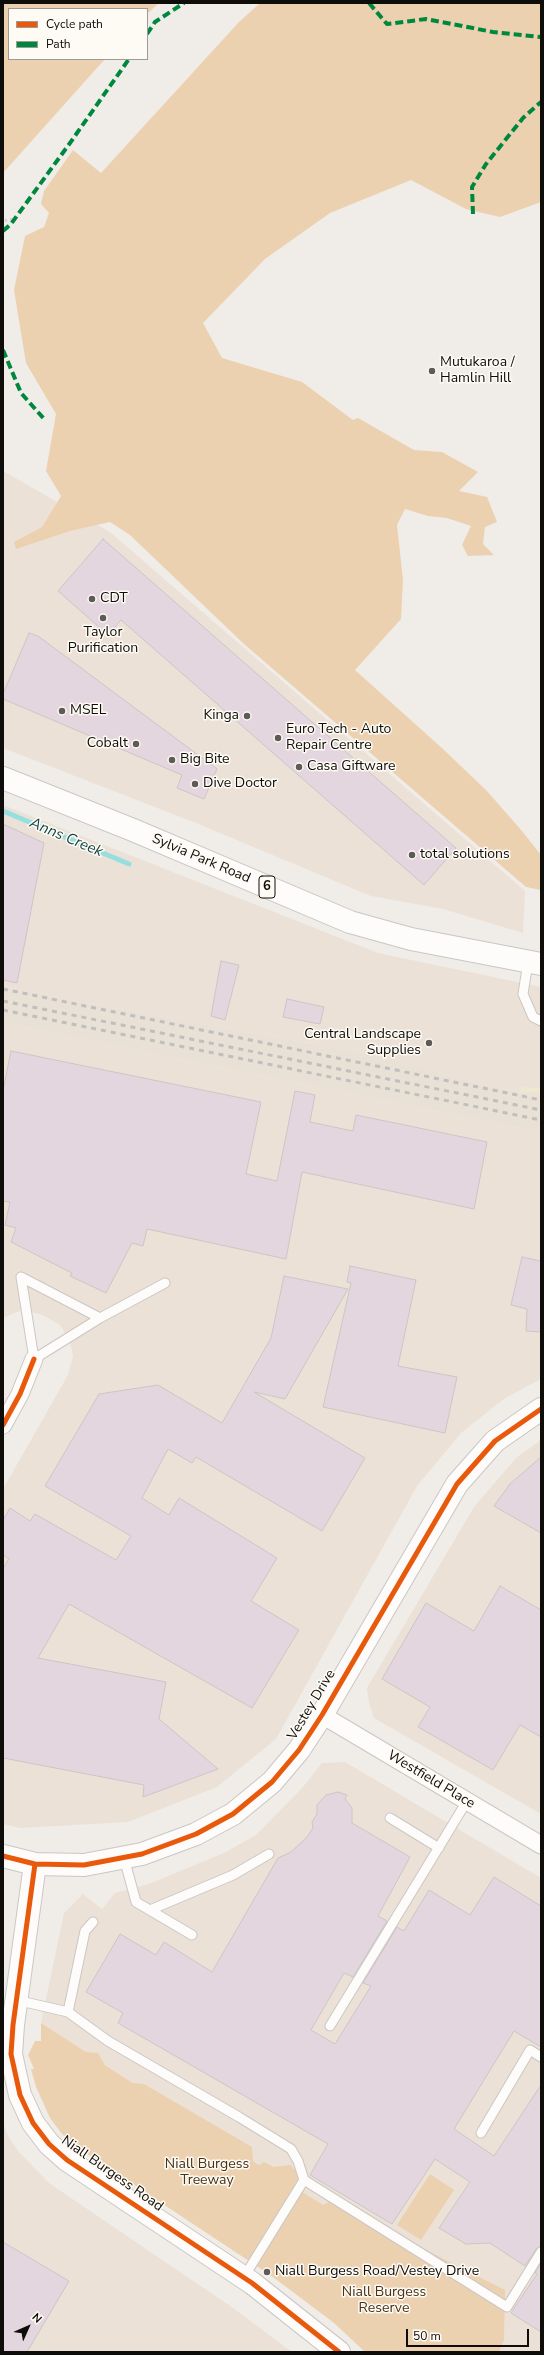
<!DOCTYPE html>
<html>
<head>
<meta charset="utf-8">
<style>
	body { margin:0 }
	#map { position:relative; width:544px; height:2355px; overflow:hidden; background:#f0ece7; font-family:"Nunito Sans",sans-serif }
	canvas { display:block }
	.frame { position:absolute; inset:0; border:4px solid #0f0d0a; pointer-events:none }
	.legend { position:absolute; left:8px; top:8px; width:140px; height:52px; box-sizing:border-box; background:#fefaf4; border:1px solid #9e9b96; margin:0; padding:5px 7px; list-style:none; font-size:12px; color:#0f0d0a }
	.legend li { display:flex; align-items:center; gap:8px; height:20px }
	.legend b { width:20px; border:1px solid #9e9b96 }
	.north { position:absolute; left:8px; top:2307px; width:40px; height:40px; -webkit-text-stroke:3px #fefaf4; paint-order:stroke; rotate:45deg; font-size:11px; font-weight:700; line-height:16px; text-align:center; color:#0f0d0a }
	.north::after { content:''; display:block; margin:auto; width:14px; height:18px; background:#0f0d0a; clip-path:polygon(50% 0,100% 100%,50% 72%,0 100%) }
	.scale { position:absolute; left:406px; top:2329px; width:123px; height:18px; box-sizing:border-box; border:2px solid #0f0d0a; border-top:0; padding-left:5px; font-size:12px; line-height:14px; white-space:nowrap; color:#0f0d0a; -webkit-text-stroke:3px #fefaf4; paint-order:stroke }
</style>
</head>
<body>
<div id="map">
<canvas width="544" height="2355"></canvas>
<div class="frame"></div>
<ul class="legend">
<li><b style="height:5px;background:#e8590c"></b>Cycle path</li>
<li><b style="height:5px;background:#00873e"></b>Path</li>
</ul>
<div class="north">N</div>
<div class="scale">50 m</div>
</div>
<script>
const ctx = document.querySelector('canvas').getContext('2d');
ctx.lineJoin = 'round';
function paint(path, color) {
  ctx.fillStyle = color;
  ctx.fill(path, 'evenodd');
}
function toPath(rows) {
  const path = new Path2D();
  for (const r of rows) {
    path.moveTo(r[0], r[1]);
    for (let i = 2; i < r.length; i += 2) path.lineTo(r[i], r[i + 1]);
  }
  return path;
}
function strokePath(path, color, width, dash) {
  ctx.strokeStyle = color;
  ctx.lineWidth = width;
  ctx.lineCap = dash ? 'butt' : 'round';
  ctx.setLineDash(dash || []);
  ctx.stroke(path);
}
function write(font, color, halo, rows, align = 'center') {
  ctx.font = font + ' "Nunito Sans",sans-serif';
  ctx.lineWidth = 3;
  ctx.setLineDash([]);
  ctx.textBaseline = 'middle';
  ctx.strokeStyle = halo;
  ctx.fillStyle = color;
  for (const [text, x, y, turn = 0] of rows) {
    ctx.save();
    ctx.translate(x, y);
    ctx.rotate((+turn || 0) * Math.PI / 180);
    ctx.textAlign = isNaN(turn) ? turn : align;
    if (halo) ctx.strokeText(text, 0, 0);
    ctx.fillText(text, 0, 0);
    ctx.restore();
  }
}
const industrial = toPath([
	[3,471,110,532,525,891,523,933,443,909,371,896,196,823,3,748],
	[3,805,378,953,541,987,541,1098,451,1076,395,1059,60,998,3,986],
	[3,1023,541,1132,541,1379,505,1398,461,1433,417,1486,276,1739,217,1787,128,1822,20,1828,3,1824,3,1489,68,1375,73,1356,70,1342,60,1325,43,1315,22,1310,3,1318],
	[541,1440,541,1814,374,1718,369,1703,367,1688,474,1507,516,1458],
	[345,1762,541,1878,541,2352,480,2352,280,2178,41,2023,64,1913,83,1894,102,1909,115,1893,149,1884,226,1852,256,1835,303,1787,322,1763],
	[3,2122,7,2134,18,2151,49,2183,233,2308,292,2352,3,2352]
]);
const built = toPath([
	[3,986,60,998,395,1059,451,1076,541,1098,541,1132,3,1023]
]);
const green = toPath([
	[3,3,159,3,147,14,147,9,9,9,9,59,105,59,3,173],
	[267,3,541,3,541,202,500,217,466,209,411,180,330,213,265,259,203,323,222,358,302,382,353,420,358,418,414,450,442,452,478,472,459,491,487,497,497,522,485,527,483,544,494,555,468,556,462,545,471,526,447,518,428,516,405,509,397,525,403,580,401,619,355,670,443,749,487,791,522,831,541,855,541,890,526,887,244,644,130,535,110,522,70,531,16,549,14,542,42,527,61,496,46,471,56,414,26,363,14,290,25,236,44,227,49,213,41,204,44,191,73,150,101,173,239,22,259,4],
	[41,2023,86,2052,98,2053,105,2065,133,2083,144,2084,252,2147,253,2161,259,2165,264,2162,273,2167,291,2165,299,2176,294,2187,323,2205,338,2197,430,2252,505,2290,504,2340,499,2352,365,2352,334,2323,273,2277,77,2147,62,2134,50,2118,36,2087,31,2069,34,2069,28,2055,35,2041,41,2041],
	[430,2174,454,2190,421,2240,397,2225]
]);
const sand = toPath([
	[521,1087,541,1088,541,1093,520,1092]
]);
const stream = toPath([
	[3,811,129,864]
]);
const building = toPath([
	[103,539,456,848,424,885,121,620,108,635,58,591,103,539],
	[29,633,38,636,217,769,204,799,177,788,182,775,3,699,3,694,29,633],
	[3,824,44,843,17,983,3,980,3,824],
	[221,961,239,965,225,1020,211,1016,221,961],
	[287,999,324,1007,320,1024,283,1017,287,999],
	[11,1051,261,1102,246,1174,277,1181,295,1091,315,1095,310,1122,353,1131,356,1115,487,1142,474,1209,302,1172,286,1259,147,1229,143,1246,132,1243,106,1293,70,1276,72,1273,11,1242,16,1228,5,1225,10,1202,3,1201,3,1091,11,1051],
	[522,1257,541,1261,541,1332,526,1331,527,1309,511,1305,522,1257],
	[350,1266,416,1280,398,1366,457,1377,445,1433,323,1407,351,1283,347,1282,350,1266],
	[284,1276,348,1289,285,1399,254,1392,365,1458,322,1531,196,1457,192,1463,168,1449,142,1498,169,1515,179,1498,277,1558,251,1601,299,1630,252,1708,69,1604,38,1658,166,1682,159,1719,218,1769,143,1797,144,1785,3,1758,3,1568,9,1559,3,1555,3,1520,10,1508,30,1521,35,1514,116,1560,131,1536,45,1486,99,1394,158,1385,222,1423,271,1338,284,1276],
	[541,1457,541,1533,494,1506,510,1484,541,1457],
	[500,1586,541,1610,541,1737,520,1725,493,1770,418,1727,430,1707,382,1679,426,1603,474,1631,500,1586],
	[338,1792,347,1795,345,1799,352,1808,352,1823,410,1857,378,1916,387,1921,353,1977,344,1973,311,2030,335,2044,371,1986,363,1983,397,1927,404,1931,429,1890,470,1915,494,1877,541,1906,541,2047,514,2031,454,2129,494,2156,541,2085,541,2246,536,2249,525,2266,490,2243,466,2244,439,2228,470,2182,435,2159,392,2224,310,2175,328,2144,118,2023,123,2013,86,1992,120,1934,156,1955,164,1942,212,1972,278,1858,291,1852,307,1837,313,1828,312,1822,317,1814,317,1805,326,1795,338,1792],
	[3,2242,69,2281,27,2352,3,2352,3,2242],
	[541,2263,541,2332,511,2313,537,2274,535,2273,541,2263]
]);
const path = toPath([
	[6,228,6,220,14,219]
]);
const lane = toPath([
	[528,962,523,994,533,1017,541,1021],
	[21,1277,100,1318,34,1359,21,1277],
	[100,1318,165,1283],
	[390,1818,439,1848],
	[124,1858,136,1902,192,1935],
	[150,1910,233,1875,269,1854],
	[16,2000,68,2012,108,2041,239,2117,291,2149,298,2161,304,2180,507,2307,541,2252],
	[68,2012,85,1931,93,1922],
	[330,2026,467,1801],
	[481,2133,530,2050,541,2057],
	[244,2277,304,2180]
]);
const street = toPath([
	[3,1425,20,1394,34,1359],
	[322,1715,541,1845]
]);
const secondary = toPath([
	[3,1856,35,1864,84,1865,142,1854,196,1834,233,1814,272,1782,299,1750,322,1715,457,1484,495,1441,541,1409],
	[35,1864,13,2025,11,2054,20,2095,33,2123,49,2144,67,2160,252,2283,339,2352]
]);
const primary = toPath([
	[3,778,133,830,350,922,411,939,541,964]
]);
const rail = toPath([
	[3,989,541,1100],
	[3,1001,541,1110],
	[3,1010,541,1120]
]);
const quiet = toPath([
	[369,3,387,24,426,19,493,32,541,37],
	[147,34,155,22,184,3],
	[473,214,472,187,486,164,523,118,541,102],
	[3,231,11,224,70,143,129,59],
	[3,350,21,393,45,420]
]);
const cycleway = toPath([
	[3,1425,20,1394,34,1359],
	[3,1856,35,1864,84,1865,142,1854,196,1834,233,1814,272,1782,299,1750,322,1715,457,1484,495,1441,541,1409],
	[35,1864,13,2025,11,2054,20,2095,33,2123,49,2144,67,2160,252,2283,339,2352]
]);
const markers = [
	[432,371,4,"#5e5b57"],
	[92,599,4,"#5e5b57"],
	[103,618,4,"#5e5b57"],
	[62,711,4,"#5e5b57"],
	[247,716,4,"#5e5b57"],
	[278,738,4,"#5e5b57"],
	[136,744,4,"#5e5b57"],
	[172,760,4,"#5e5b57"],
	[299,767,4,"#5e5b57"],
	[195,784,4,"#5e5b57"],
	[412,855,4,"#5e5b57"],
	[429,1043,4,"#5e5b57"],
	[267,2272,4,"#5e5b57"]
];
const shields = [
	[267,887,16]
];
const shieldNames = [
	["6",267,887]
];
const poiNames = [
	["Mutukaroa /",440,363],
	["Hamlin Hill",440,379],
	["CDT",100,599],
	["Taylor",103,633,"center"],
	["Purification",103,649,"center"],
	["MSEL",70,711],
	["Kinga",239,716,"right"],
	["Euro Tech - Auto",286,730],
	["Repair Centre",286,746],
	["Cobalt",128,744,"right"],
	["Big Bite",180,760],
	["Casa Giftware",307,767],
	["Dive Doctor",203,784],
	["total solutions",420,855],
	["Central Landscape",421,1035,"right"],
	["Supplies",421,1051,"right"],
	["Niall Burgess Road/Vestey Drive",275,2272]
];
const streetNames = [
	["Sylvia Park Road",201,859,23],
	["Vestey Drive",312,1705,-59],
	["Westfield Place",431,1780,31],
	["Niall Burgess Road",112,2174,35]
];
const parkNames = [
	["Niall Burgess",207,2165],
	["Treeway",207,2181],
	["Niall Burgess",384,2293],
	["Reserve",384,2309]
];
const waterNames = [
	["Anns Creek",66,838,23]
];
paint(industrial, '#ece1d6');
paint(built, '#eae1d6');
paint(green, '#ecd1b1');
paint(sand, '#eee8d0');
strokePath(stream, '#96dfdf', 5);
paint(building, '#e4d6de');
strokePath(building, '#cbc7c6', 1);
strokePath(lane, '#cac7c3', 11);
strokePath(street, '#cac7c3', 19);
strokePath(secondary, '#cac7c3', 24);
strokePath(primary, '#cac7c3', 24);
strokePath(path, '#d5d4d3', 2.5, [3, 3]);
strokePath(lane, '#fdfcfb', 9);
strokePath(street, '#fdfcfb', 17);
strokePath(secondary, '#fdfcfb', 22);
strokePath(primary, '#fdfcfb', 22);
strokePath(rail, '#c0bfbd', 3, [5, 5]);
strokePath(quiet, '#00873e', 4, [8, 4]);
strokePath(cycleway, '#e8590c', 5);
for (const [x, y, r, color] of markers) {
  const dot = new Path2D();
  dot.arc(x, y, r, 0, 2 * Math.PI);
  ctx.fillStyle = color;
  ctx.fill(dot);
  strokePath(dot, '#fefaf4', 1.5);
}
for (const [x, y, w] of shields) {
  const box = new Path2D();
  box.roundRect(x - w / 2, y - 11, w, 22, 3);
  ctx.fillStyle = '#fefaf4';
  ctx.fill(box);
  strokePath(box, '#0f0d0a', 1);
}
write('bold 13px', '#0f0d0a', null, shieldNames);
write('14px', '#0f0d0a', '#fefaf4', poiNames, 'left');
write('14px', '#0f0d0a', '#fefaf4', streetNames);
write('14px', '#473216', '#fefaf4', parkNames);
write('italic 15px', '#0d3f40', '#fefaf4', waterNames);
</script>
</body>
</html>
